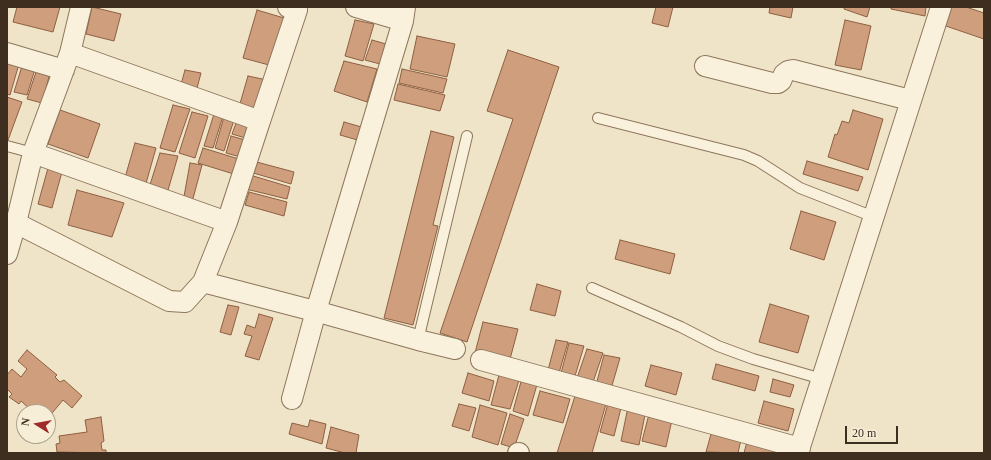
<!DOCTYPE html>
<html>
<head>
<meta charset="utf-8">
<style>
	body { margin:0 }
	#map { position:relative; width:991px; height:460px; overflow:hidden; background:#f0e4c8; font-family:"Times New Roman",serif }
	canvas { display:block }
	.frame { position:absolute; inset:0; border:8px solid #3d2e20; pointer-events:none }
	.north { position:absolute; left:16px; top:404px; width:40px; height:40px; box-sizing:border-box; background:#f7eed8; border:1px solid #ada18e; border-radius:50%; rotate:281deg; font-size:11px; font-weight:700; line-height:16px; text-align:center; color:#3d2e20 }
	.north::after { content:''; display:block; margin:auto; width:14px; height:18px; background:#9e2a2b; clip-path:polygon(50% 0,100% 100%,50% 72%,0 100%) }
	.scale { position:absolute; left:845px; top:426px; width:53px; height:18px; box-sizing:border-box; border:2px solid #3d2e20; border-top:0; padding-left:5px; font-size:12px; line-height:14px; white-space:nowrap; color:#3d2e20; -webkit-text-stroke:3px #f7eed8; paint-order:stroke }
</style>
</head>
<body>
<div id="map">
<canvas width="991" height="460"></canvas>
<div class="frame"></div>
<div class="north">N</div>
<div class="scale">20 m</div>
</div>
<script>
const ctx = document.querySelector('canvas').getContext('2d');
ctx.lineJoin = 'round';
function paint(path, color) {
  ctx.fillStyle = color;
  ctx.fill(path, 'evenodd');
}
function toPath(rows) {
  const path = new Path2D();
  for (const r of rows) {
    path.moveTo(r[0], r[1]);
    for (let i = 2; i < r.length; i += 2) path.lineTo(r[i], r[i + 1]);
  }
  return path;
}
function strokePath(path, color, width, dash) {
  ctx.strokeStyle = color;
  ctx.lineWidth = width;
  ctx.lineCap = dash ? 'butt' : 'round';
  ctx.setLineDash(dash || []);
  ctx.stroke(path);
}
const building = toPath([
	[17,7,60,7,53,32,13,22,17,7],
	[92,7,121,14,114,41,86,34,92,7],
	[656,7,673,7,668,27,652,23,656,7],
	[770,7,793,7,791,18,769,13,770,7],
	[844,7,870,7,867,17,844,9,844,7],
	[891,7,926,7,925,16,891,9,891,7],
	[946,7,966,7,984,13,984,39,940,24,946,7],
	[257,10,284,18,269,65,243,58,257,10],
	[355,20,374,24,363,61,345,56,355,20],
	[845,20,871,26,861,70,835,65,845,20],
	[417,36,455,44,447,77,410,69,417,36],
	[372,40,386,44,380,64,365,60,372,40],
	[508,50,559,67,467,342,440,333,513,119,487,111,508,50],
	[7,60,19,64,10,95,7,94,7,60],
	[344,61,377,69,367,102,334,91,344,61],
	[22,66,35,69,27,95,14,92,22,66],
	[37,69,50,73,42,103,27,99,37,69],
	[402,69,447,79,443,93,399,83,402,69],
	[185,70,201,73,196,92,180,88,185,70],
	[248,76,267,80,258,112,239,107,248,76],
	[398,84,445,95,440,111,394,100,398,84],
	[7,97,22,102,7,143,7,97],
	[173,105,190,109,175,152,160,148,173,105],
	[60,110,100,124,88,158,48,144,60,110],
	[853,110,883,119,868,170,828,157,835,134,837,135,842,121,849,123,853,110],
	[192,112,208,116,195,158,179,153,192,112],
	[214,114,223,116,213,148,204,146,214,114],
	[224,117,234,120,224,151,215,148,224,117],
	[344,122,365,128,361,141,340,135,344,122],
	[236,123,253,128,249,139,232,134,236,123],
	[431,131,454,137,433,225,438,226,413,325,384,318,431,131],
	[231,136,249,141,244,158,226,153,231,136],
	[135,143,156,148,145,187,124,181,135,143],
	[203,148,242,160,237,175,198,163,203,148],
	[160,153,178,156,166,197,148,191,160,153],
	[253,161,294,172,291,184,250,172,253,161],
	[807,161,863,177,858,191,803,174,807,161],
	[190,163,202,165,191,206,183,202,190,163],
	[48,168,62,172,52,208,38,204,48,168],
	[250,175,290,187,287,199,246,189,250,175],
	[77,190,124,203,112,237,68,225,77,190],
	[249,192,287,202,284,216,245,205,249,192],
	[801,211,836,222,824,260,790,249,801,211],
	[620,240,675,254,670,274,615,259,620,240],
	[537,284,561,291,555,316,530,310,537,284],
	[770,304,809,316,798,353,759,342,770,304],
	[228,305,239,307,231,335,220,332,228,305],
	[259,314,273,318,259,360,245,356,252,336,244,334,247,325,255,328,259,314],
	[483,322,518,329,509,363,475,353,483,322],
	[556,340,568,342,559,373,548,370,556,340],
	[569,343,584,346,575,376,561,373,569,343],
	[587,349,603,353,593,382,577,378,587,349],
	[27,350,57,375,55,377,60,382,64,380,82,396,72,408,63,400,48,418,48,412,33,412,21,401,19,404,9,397,12,394,7,389,7,375,12,369,21,377,27,369,18,361,27,350],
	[604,355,620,358,611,389,596,385,604,355],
	[716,364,759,376,755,391,712,379,716,364],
	[651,365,682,373,676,395,645,386,651,365],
	[500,371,520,377,510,409,491,405,500,371],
	[468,373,494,381,489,401,462,393,468,373],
	[522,378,538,381,528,416,513,411,522,378],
	[773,379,794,385,790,397,770,392,773,379],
	[540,391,570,399,563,423,533,415,540,391],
	[575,396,606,404,592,453,557,453,575,396],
	[609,400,622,404,614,436,600,432,609,400],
	[764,401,794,409,788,431,758,423,764,401],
	[459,404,476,408,469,431,452,426,459,404],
	[480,405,507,413,498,445,472,437,480,405],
	[628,407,646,410,639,445,621,441,628,407],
	[510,414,524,419,514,448,501,444,510,414],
	[649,414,672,420,666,447,642,441,649,414],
	[101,417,104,441,101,443,102,450,106,450,106,453,57,452,56,444,60,443,59,436,87,432,85,420,101,417],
	[310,420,326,424,322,444,289,434,292,423,308,427,310,420],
	[331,427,359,435,356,453,345,453,326,448,331,427],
	[713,427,742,435,738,453,706,452,713,427],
	[748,438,780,447,778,453,744,453,748,438]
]);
const lane = toPath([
	[598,118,744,155,758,161,800,188,874,217],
	[7,146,33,153],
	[592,288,681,327,718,346,753,359,822,379],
	[418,340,467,136]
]);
const street = toPath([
	[356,7,403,21],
	[7,53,64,70],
	[705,66,772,83,778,83,781,81,784,74,788,71,793,70,910,100],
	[260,121,297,10,288,7],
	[33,153,227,222,260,121,70,53],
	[16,223,169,301,185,302,203,282,227,222],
	[7,254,16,223,33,153,70,53,81,7],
	[203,282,326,314,418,340,455,349],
	[481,360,800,448],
	[292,399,316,311,403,21,405,7],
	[518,453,519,453],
	[798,453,941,7]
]);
paint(building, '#cf9f7d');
strokePath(building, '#8d5f41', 1);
strokePath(lane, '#8d765c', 12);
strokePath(street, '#8d765c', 22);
strokePath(lane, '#faf1dc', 10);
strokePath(street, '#faf1dc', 20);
</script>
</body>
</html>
